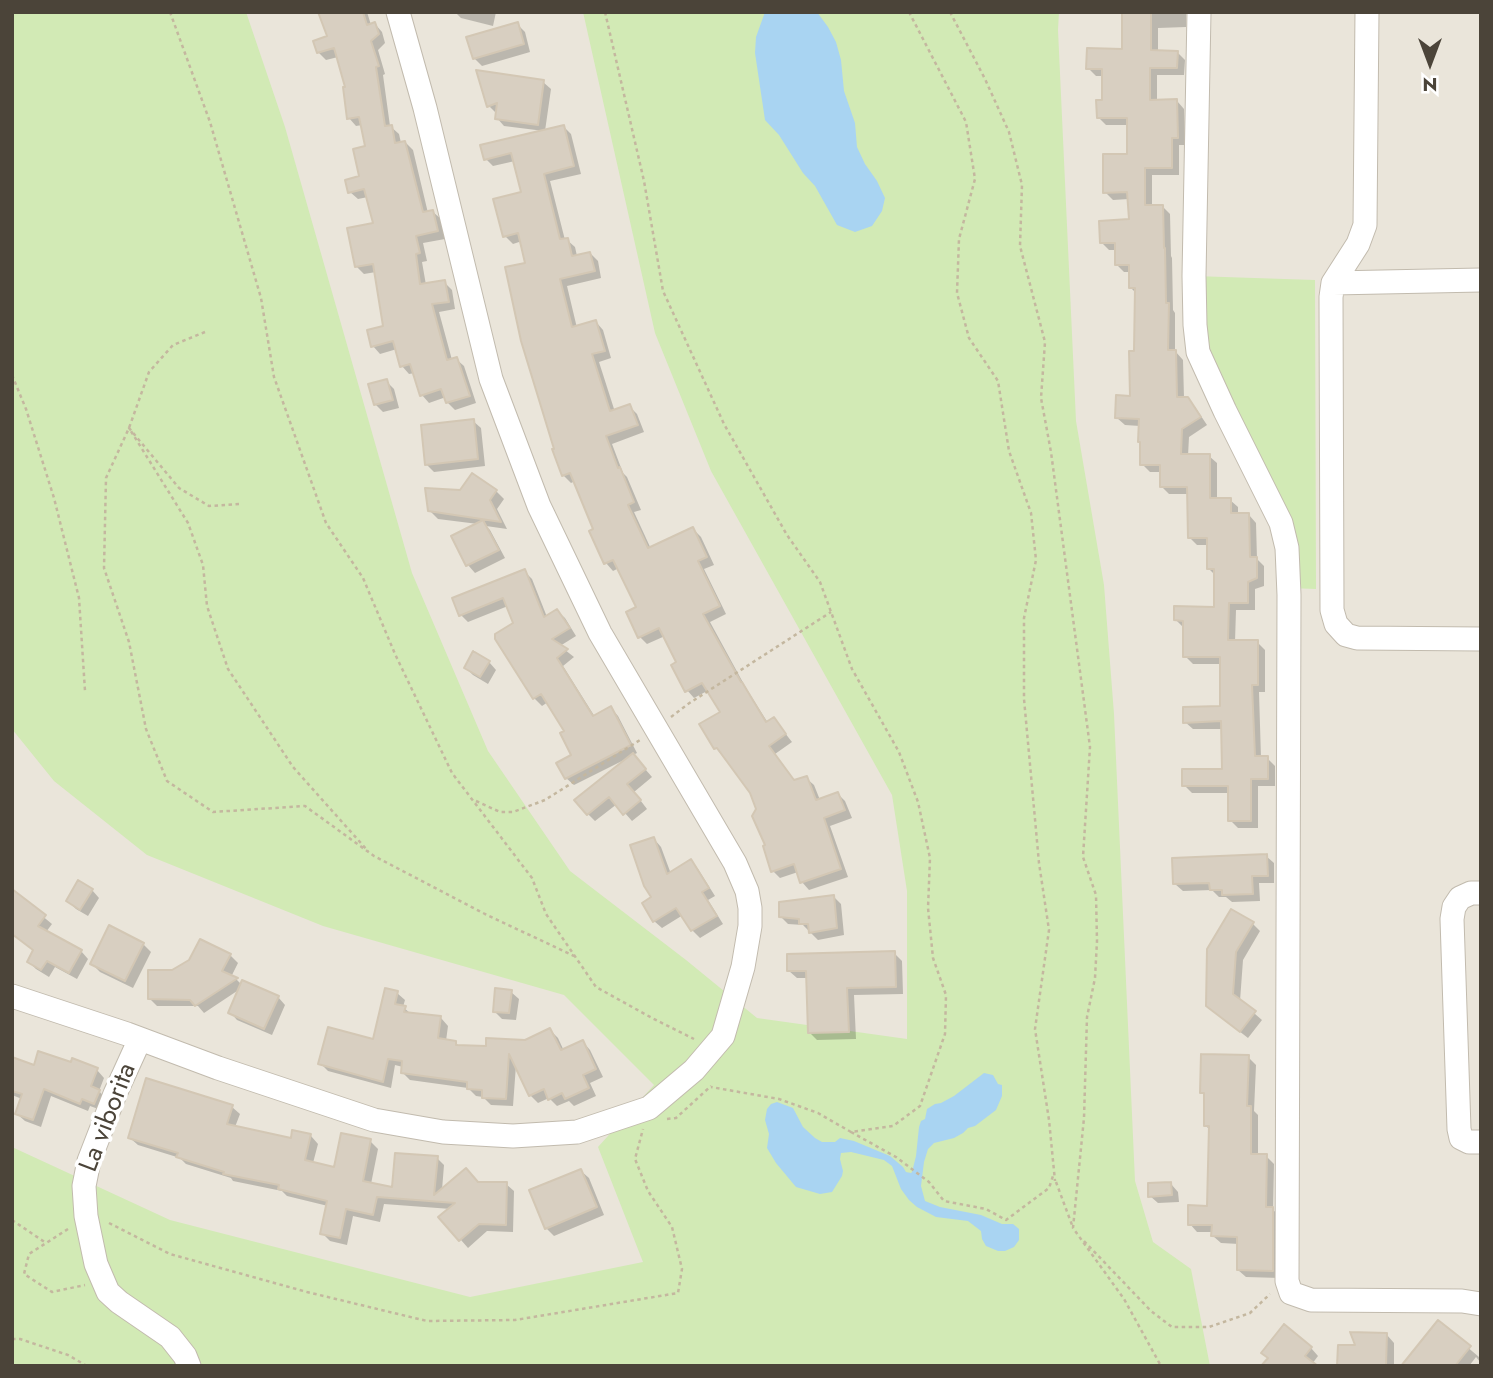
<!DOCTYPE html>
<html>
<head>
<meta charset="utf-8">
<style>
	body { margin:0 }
	#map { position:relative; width:1493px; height:1378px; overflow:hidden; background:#f6f3ec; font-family:Jost,sans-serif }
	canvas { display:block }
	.frame { position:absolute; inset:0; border:14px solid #4b4439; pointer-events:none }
	.north { position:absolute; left:1395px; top:28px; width:70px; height:70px; -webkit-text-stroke:5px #fff; paint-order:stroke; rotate:180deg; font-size:19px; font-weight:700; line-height:28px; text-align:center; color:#4b4439 }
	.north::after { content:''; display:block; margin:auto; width:24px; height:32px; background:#4b4439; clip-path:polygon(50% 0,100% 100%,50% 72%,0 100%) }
</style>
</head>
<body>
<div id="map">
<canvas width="1493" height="1378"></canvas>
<div class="frame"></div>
<div class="north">N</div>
</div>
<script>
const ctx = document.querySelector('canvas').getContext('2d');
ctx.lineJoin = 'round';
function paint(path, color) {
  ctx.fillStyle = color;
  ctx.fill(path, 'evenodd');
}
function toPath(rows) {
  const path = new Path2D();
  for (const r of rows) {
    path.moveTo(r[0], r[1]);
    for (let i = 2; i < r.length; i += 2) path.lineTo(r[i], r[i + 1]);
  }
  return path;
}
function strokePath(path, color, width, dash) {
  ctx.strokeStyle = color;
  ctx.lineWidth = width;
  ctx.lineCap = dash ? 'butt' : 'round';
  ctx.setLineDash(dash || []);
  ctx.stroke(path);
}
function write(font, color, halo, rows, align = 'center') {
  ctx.font = font + ' Jost,sans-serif';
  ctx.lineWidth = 7;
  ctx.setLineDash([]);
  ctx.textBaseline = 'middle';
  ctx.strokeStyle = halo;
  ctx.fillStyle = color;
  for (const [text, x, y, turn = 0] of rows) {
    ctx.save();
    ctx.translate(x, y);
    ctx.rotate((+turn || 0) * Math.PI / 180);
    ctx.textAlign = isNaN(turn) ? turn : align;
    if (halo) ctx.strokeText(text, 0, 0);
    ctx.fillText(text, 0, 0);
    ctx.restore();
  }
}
const residential = toPath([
	[12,12,1481,12,1481,1366,12,1366]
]);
const green = toPath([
	[12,12,246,12,285,127,412,573,488,751,570,871,686,960,757,1018,907,1039,907,891,892,795,711,471,655,333,583,12,1059,12,1058,30,1076,421,1104,585,1114,714,1135,1181,1153,1242,1191,1269,1210,1366,12,1366,12,1147,170,1220,470,1297,643,1262,598,1147,654,1085,564,995,323,926,147,855,54,781,12,729],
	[1194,276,1315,280,1316,589,1289,588,1287,548,1198,352]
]);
const water = toPath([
	[765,12,817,12,828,27,836,42,841,60,844,91,855,123,857,147,865,164,877,181,885,198,882,211,872,226,855,232,837,225,815,186,803,173,779,135,765,120,755,53,756,37],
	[984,1073,993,1075,998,1084,1002,1085,1002,1096,996,1110,975,1126,968,1128,963,1133,954,1138,934,1143,928,1149,924,1162,921,1186,925,1201,940,1207,981,1215,1002,1224,1013,1224,1019,1229,1019,1240,1014,1247,1005,1251,998,1251,986,1246,982,1239,981,1231,968,1221,936,1217,917,1207,909,1200,901,1189,892,1166,884,1160,851,1152,841,1153,840,1159,843,1171,842,1176,832,1192,820,1194,796,1187,776,1163,767,1148,769,1134,765,1120,767,1109,771,1104,777,1102,793,1108,803,1127,815,1138,822,1142,835,1142,840,1138,854,1141,890,1156,903,1167,906,1172,911,1173,912,1172,916,1156,919,1127,921,1121,925,1119,927,1109,935,1104,941,1103,954,1096]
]);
const shadow = toPath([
	[320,12,367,12,371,25,375,24,382,32,385,43,378,50,385,74,383,75,390,126,399,134,401,143,405,142,413,150,428,213,433,212,441,219,445,239,423,243,427,261,422,262,426,285,444,282,452,290,455,309,439,312,452,360,456,359,464,366,476,403,455,410,447,402,446,397,429,403,422,395,415,373,409,374,402,366,397,349,380,354,373,346,385,327,376,272,364,274,357,267,375,224,368,197,358,199,350,192,361,178,367,148,362,125,356,126,349,118,348,88,338,57,326,60,318,52,329,38],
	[455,12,496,12,493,26,461,18],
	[1123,12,1186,12,1186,27,1158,28,1158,52,1177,52,1185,60,1184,75,1157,75,1157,101,1177,101,1184,109,1185,145,1179,145,1179,175,1152,175,1152,207,1162,206,1170,214,1171,256,1172,258,1173,310,1175,313,1175,351,1183,360,1184,398,1187,398,1195,407,1207,425,1189,437,1188,456,1209,456,1217,463,1217,500,1230,500,1238,507,1238,515,1249,515,1256,523,1257,559,1264,566,1264,586,1255,589,1255,610,1236,610,1235,642,1257,642,1265,650,1265,692,1259,692,1261,758,1267,758,1275,766,1275,786,1258,786,1258,828,1238,828,1230,820,1230,793,1192,793,1184,785,1224,771,1223,729,1193,729,1185,722,1222,708,1222,664,1193,664,1185,656,1183,627,1176,620,1216,608,1216,576,1208,568,1208,545,1197,545,1189,537,1189,494,1169,494,1161,486,1161,472,1150,472,1142,464,1140,426,1125,425,1117,418,1131,397,1135,353,1137,294,1131,288,1131,272,1124,272,1116,264,1116,250,1109,250,1101,242,1130,221,1129,199,1113,200,1105,192,1129,156,1129,125,1106,125,1098,117,1103,102,1104,76,1096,76,1088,68,1124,51],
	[517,24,525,32,530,52,482,66,474,58],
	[543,82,551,89,545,131,564,127,571,134,581,174,550,181,565,240,567,240,575,247,577,256,590,253,598,261,601,278,567,286,577,328,596,322,603,330,611,358,599,362,615,412,629,406,637,414,644,432,612,444,623,473,627,477,641,510,634,512,651,549,693,529,701,537,714,565,704,569,726,614,710,622,746,688,768,723,774,719,792,742,775,754,795,782,806,778,814,785,820,800,838,794,845,801,852,818,830,826,848,877,809,890,802,882,798,872,780,878,773,871,758,810,751,792,716,748,722,712,709,690,694,698,687,690,678,663,665,636,647,644,640,637,638,608,619,568,613,571,606,563,595,530,575,481,571,483,563,475,556,450,527,264,522,241,513,244,505,236,523,193,515,161,493,166,486,159,544,131,504,126,497,118,497,114,489,106],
	[386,381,394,389,399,408,383,412,375,404],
	[473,421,481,428,485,466,434,472,426,464],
	[496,491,504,499,497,509,507,529,486,526,490,530,505,558,475,573,468,565,453,537,478,524,438,519,430,511],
	[524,571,532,579,547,617,557,611,565,618,576,636,560,646,574,657,563,666,595,717,611,708,618,716,637,753,633,755,652,777,634,792,647,809,632,821,617,804,595,821,588,814,627,760,626,759,574,785,566,778,574,756,567,731,548,702,542,706,534,698,497,639,515,623,508,606,468,622,461,615],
	[489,662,496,670,488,684,473,675,466,668],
	[654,839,661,847,671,874,691,861,698,869,715,896,708,900,723,924,700,938,692,930,683,915,662,928,654,921],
	[1266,856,1274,863,1274,883,1259,883,1260,901,1232,902,1226,897,1219,897,1212,890,1183,891,1175,884],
	[92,890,99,898,88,916,76,909,68,901],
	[12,891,52,924,46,932,81,951,88,959,77,979,55,967,49,977,36,969,29,962,35,951,15,936,12,940],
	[834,897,841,904,844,935,818,940,803,925,788,924,780,916],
	[1253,924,1260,931,1243,960,1240,1001,1262,1020,1248,1038,1216,1013,1208,949],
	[143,944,151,952,133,988,100,972,92,964],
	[894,953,902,961,903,994,854,995,856,1039,817,1040,809,1032,808,978,797,978,789,971],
	[230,955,238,963,231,977,237,980,242,985,278,997,285,1005,272,1035,237,1020,230,1012,240,989,204,1013,198,1006,157,1006,149,998,173,972],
	[511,992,519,999,516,1020,502,1019,494,1011],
	[397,993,405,1000,403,1007,411,1014,441,1018,448,1026,446,1041,455,1042,460,1047,487,1048,525,1042,550,1030,558,1038,564,1051,583,1042,590,1050,603,1077,590,1083,596,1096,574,1106,569,1101,557,1106,549,1098,538,1103,530,1095,516,1065,513,1106,491,1105,483,1097,476,1096,468,1088,410,1080,403,1073,403,1067,395,1065,391,1088,328,1071,320,1063,375,1041],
	[1248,1057,1256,1065,1254,1111,1258,1115,1258,1156,1266,1156,1274,1164,1273,1210,1280,1216,1280,1278,1246,1277,1238,1270,1239,1244,1221,1243,1213,1236,1213,1232,1197,1232,1190,1224,1209,1208,1210,1130,1205,1125,1206,1096,1202,1092],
	[12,1059,35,1067,97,1070,104,1078,99,1091,106,1099,101,1110,90,1106,88,1111,51,1096,41,1127,25,1121,17,1114,22,1099,12,1095],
	[232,1107,240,1114,235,1127,292,1140,311,1136,318,1144,313,1163,336,1169,370,1141,378,1149,371,1184,394,1189,437,1158,444,1165,442,1190,478,1184,506,1184,514,1191,513,1232,487,1231,468,1248,441,1217,451,1209,384,1204,380,1222,353,1216,347,1245,330,1241,322,1233,328,1206,287,1196,282,1191,233,1181,231,1178,186,1164,180,1158,138,1145,130,1138],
	[581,1171,589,1178,604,1215,554,1236,546,1228],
	[1171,1184,1178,1192,1179,1202,1158,1203,1150,1196],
	[1439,1323,1479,1357,1481,1355,1481,1363,1476,1357,1469,1366,1405,1366],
	[1387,1335,1394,1343,1394,1366,1339,1366,1357,1347],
	[1311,1348,1318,1356,1312,1364,1269,1359]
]);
const building = toPath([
	[318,12,363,12,367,25,375,22,379,34,371,41,379,66,376,67,385,126,392,125,395,143,405,141,423,212,433,210,438,231,416,236,420,253,416,254,420,284,445,280,449,302,432,304,447,360,457,357,470,396,446,403,441,389,420,396,410,364,400,367,393,341,371,347,367,330,383,326,373,264,355,267,347,228,373,223,364,189,348,193,345,180,359,176,353,149,365,146,359,117,347,119,343,87,345,87,334,48,317,53,313,41,327,36,318,12],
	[1122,12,1151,12,1151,50,1178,51,1177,68,1150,68,1150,100,1177,99,1178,138,1172,138,1172,168,1145,168,1145,205,1163,205,1164,248,1165,248,1166,303,1169,303,1168,350,1176,350,1177,397,1188,397,1201,417,1182,429,1181,454,1210,454,1210,498,1231,498,1231,513,1249,513,1250,557,1257,557,1257,578,1248,582,1248,603,1229,603,1228,640,1258,640,1258,685,1252,685,1255,756,1268,756,1268,779,1251,779,1251,821,1228,821,1228,786,1182,786,1182,769,1222,769,1221,721,1183,723,1183,707,1220,706,1220,657,1183,657,1183,621,1174,620,1174,606,1214,607,1214,569,1207,569,1207,538,1188,538,1187,487,1160,487,1160,465,1140,465,1140,442,1138,442,1139,419,1115,418,1116,395,1130,396,1129,351,1134,351,1135,288,1129,288,1129,265,1115,265,1115,243,1100,243,1099,221,1129,219,1127,192,1103,193,1103,154,1127,154,1127,118,1097,118,1096,100,1102,100,1102,69,1086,69,1087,48,1122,49,1122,12],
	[518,22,524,44,473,59,466,37,518,22],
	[476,70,544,80,538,125,495,119,497,103,487,107,476,70],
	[564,125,574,166,544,174,560,239,568,238,572,256,590,252,595,271,560,279,572,327,596,320,605,351,592,354,610,411,630,404,638,425,606,436,618,468,620,467,634,502,628,505,648,548,693,527,707,557,698,561,720,606,703,614,741,682,742,682,766,722,774,717,786,734,769,746,794,780,807,776,816,800,838,792,845,810,824,818,841,869,800,883,794,864,771,872,763,846,765,845,752,816,756,809,750,793,717,748,714,749,699,724,720,712,702,683,685,692,671,665,676,662,659,628,638,638,626,612,636,607,613,560,604,564,589,531,593,529,570,473,562,476,552,449,554,449,521,341,505,267,525,263,518,233,503,237,493,199,521,192,511,153,484,160,480,145,564,125],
	[387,379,393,400,374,405,368,384,387,379],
	[474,419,478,459,425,465,421,425,474,419],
	[472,473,497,490,490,500,501,522,428,511,425,488,460,490,472,473],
	[483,520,499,550,466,566,451,536,483,520],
	[525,569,544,617,557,609,570,628,552,639,568,649,557,658,593,716,611,706,631,745,565,779,556,763,571,755,560,733,564,731,541,694,533,699,495,639,495,634,513,623,503,598,459,616,452,598,525,569],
	[473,651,490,661,480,677,464,668,473,651],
	[633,753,646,769,627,784,641,800,623,815,609,797,587,815,574,800,633,753],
	[654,837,667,874,691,859,709,888,702,892,717,916,691,931,676,908,653,922,642,903,651,897,644,886,630,845,654,837],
	[1267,854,1268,876,1252,876,1253,894,1222,895,1222,890,1210,890,1209,883,1173,884,1172,858,1267,854],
	[78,880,93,889,80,910,66,901,78,880],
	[12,889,46,915,38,926,82,950,69,973,47,961,41,970,27,962,33,950,12,934,12,889],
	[834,895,837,928,809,933,808,924,799,924,799,919,779,917,779,902,834,895],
	[1231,909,1254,922,1236,952,1233,994,1256,1011,1240,1032,1206,1006,1207,949,1231,909],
	[109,925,144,943,125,981,90,964,109,925],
	[200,939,231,954,222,971,238,978,195,1006,190,1000,148,999,148,970,172,970,189,960,200,939],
	[895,951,896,987,847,988,849,1032,808,1033,806,971,787,971,787,954,895,951],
	[242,980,279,996,264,1029,228,1013,242,980],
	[385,988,398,991,395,1004,406,1006,404,1012,441,1016,438,1038,456,1041,456,1045,486,1046,486,1038,525,1040,550,1028,561,1050,583,1040,596,1069,583,1075,589,1088,565,1099,562,1093,548,1100,544,1089,529,1096,509,1054,506,1099,482,1098,482,1090,467,1089,467,1082,401,1073,402,1061,388,1059,383,1082,318,1064,328,1027,373,1039,385,988],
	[495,988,512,990,509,1013,493,1012,495,988],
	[38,1051,71,1062,72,1058,98,1068,91,1086,100,1090,94,1104,82,1099,80,1104,44,1089,33,1120,15,1114,22,1094,12,1091,12,1057,34,1065,38,1051],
	[1201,1054,1249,1055,1247,1106,1251,1106,1251,1154,1267,1154,1266,1207,1273,1207,1273,1271,1237,1270,1237,1237,1211,1236,1212,1225,1188,1225,1188,1205,1207,1206,1209,1126,1204,1126,1204,1093,1200,1093,1201,1054],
	[146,1078,233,1105,227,1124,291,1138,292,1130,311,1134,305,1160,334,1167,341,1133,371,1139,363,1181,392,1187,395,1153,438,1156,434,1195,466,1168,478,1182,507,1182,506,1225,479,1224,459,1241,438,1217,455,1203,377,1197,373,1215,346,1209,340,1238,320,1234,327,1201,278,1189,279,1185,223,1174,224,1172,176,1157,178,1153,128,1138,146,1078],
	[581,1169,597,1207,545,1229,529,1190,581,1169],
	[1171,1182,1172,1195,1148,1197,1148,1183,1171,1182],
	[1438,1320,1471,1346,1455,1366,1401,1366,1438,1320],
	[1284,1324,1312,1347,1305,1356,1318,1366,1261,1366,1268,1358,1261,1353,1284,1324],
	[1350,1332,1387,1333,1386,1366,1337,1366,1338,1345,1355,1345,1350,1332]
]);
const path = toPath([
	[170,12,210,122,261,298,274,377,326,523,363,578,395,654,452,773,532,878,546,914,596,987,652,1018,694,1039],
	[605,12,644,181,663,291,724,424,787,535,820,582,852,669,899,752,918,802,930,858,928,908,933,958,946,995,945,1034,920,1106,893,1126,851,1132,818,1113,779,1099,711,1087],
	[909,12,966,122,975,179,959,239,957,293,969,338,998,381,1009,451,1031,513,1036,560,1024,618,1024,699,1039,863,1049,930,1035,1029,1049,1120,1055,1181],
	[950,12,985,79,1009,132,1022,185,1020,246,1045,342,1041,398,1051,452,1090,747,1083,857,1096,895,1097,941,1095,978,1087,1017,1084,1118,1073,1228,1124,1299,1161,1366],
	[205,332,173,345,149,372,129,428,106,478,104,568,129,642,146,729,167,781,213,812,305,806,374,856,485,914,574,956],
	[12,375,26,409,54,498,79,598,85,691],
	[239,504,209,506,179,488,129,428,188,523,203,565,207,606,228,669,293,767,368,851],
	[671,717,688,704,831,612],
	[476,801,500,812,513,812,545,800,640,740],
	[667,1119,676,1118,711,1086],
	[851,1132,896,1157,929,1182,944,1201,986,1209,1006,1220,1049,1188,1053,1176],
	[1056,1182,1072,1225],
	[12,1220,46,1243],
	[109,1223,170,1254,307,1292,427,1321,515,1320,678,1293,682,1269,672,1227,648,1191,635,1159,643,1129],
	[68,1229,29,1254,24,1274,52,1292,85,1285],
	[1084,1241,1151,1311,1172,1327,1209,1327,1250,1313,1270,1294],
	[12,1339,20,1339,68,1355,87,1366]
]);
const minor = toPath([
	[1199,12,1194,276,1195,325,1198,352,1225,411,1281,523,1287,548,1289,595,1287,1281,1291,1293,1311,1300,1462,1301,1481,1304],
	[1367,12,1365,225,1358,244,1333,283,1331,297,1332,610,1336,624,1346,635,1357,638,1481,639],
	[1333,283,1481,280],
	[1481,893,1471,893,1460,898,1454,907,1452,919,1459,1129,1461,1138,1469,1142,1481,1142],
	[12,996,127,1034,218,1068,374,1120,443,1132,513,1136,577,1132,649,1108,694,1070,723,1036,743,967,750,926,750,908,747,891,735,863,600,633,539,506,491,379,425,108,398,12],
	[140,1039,115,1094,89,1161,84,1186,86,1216,96,1264,108,1292,119,1302,170,1337,185,1356,189,1366]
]);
const streetNames = [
	["La viborita",109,1118,-69]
];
paint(residential, '#eae5da');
paint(green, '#d2eab5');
paint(water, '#a9d4f2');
paint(shadow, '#0003');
paint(building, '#d8cfc1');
strokePath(building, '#d3c7b4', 2);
strokePath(minor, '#c2bbae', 25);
strokePath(path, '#c4b79f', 2.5, [3.5, 3.5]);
strokePath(minor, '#fff', 23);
write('26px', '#4b4439', '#fff', streetNames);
</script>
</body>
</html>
